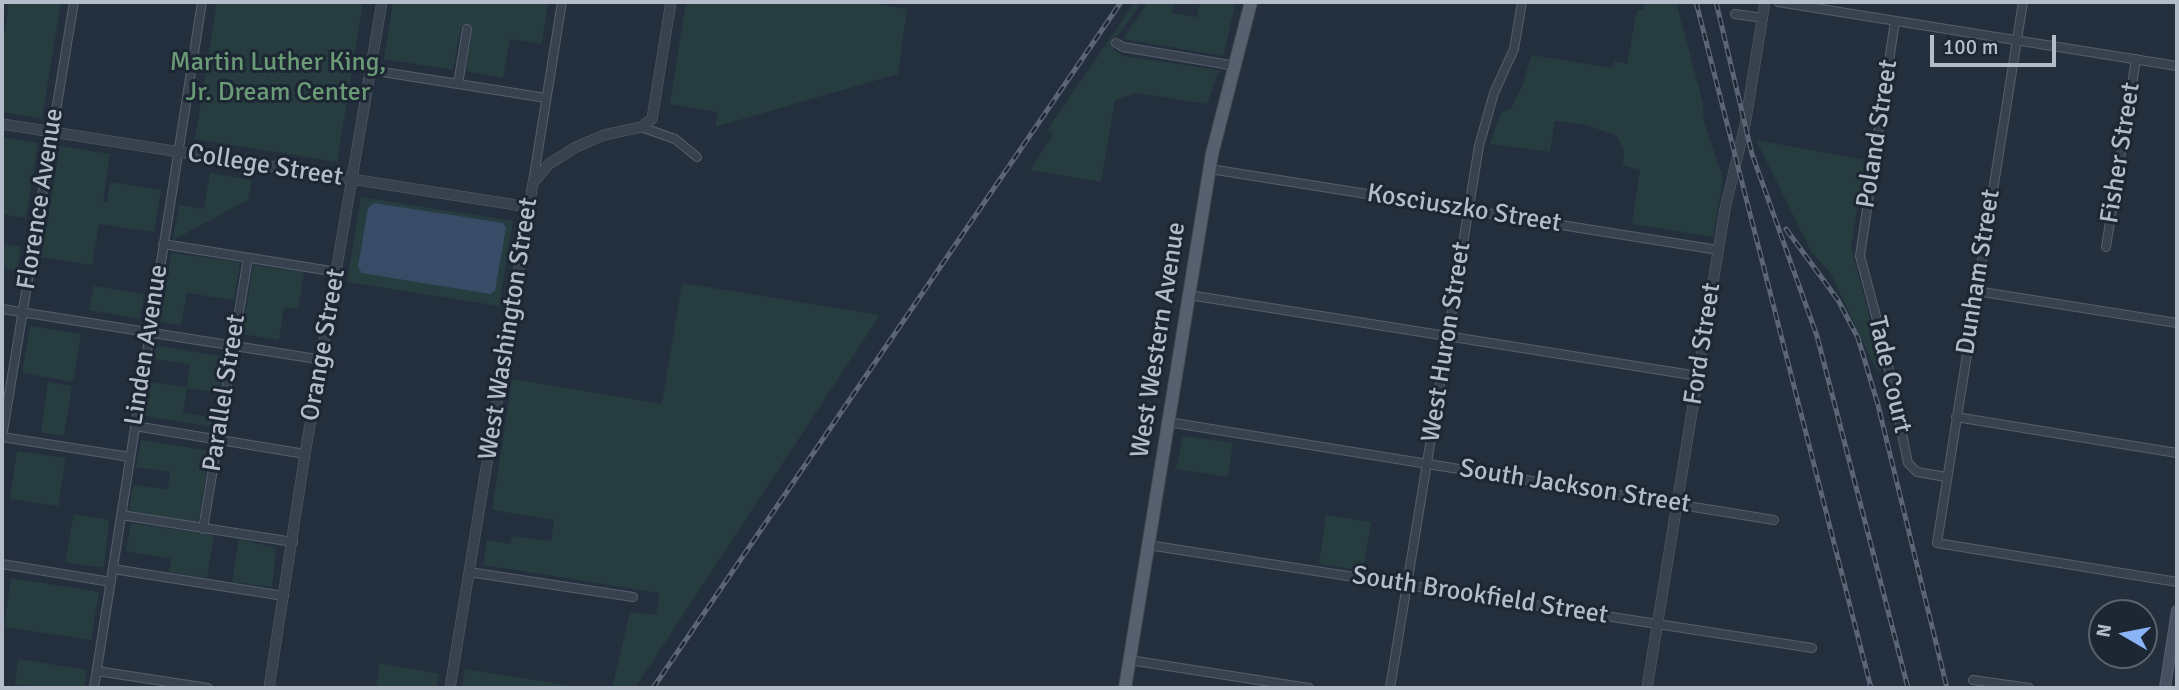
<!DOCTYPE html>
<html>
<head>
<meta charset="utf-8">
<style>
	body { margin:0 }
	#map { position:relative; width:2179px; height:690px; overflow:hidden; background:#242f3e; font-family:Signika,sans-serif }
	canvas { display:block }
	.frame { position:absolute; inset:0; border:4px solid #b4bcc9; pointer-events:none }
	.north { position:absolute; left:2088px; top:599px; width:70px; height:70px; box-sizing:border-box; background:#1d2633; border:2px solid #59626f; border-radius:50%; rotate:280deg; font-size:19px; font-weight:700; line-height:28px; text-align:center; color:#b4bcc9 }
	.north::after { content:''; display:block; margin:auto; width:24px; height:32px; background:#8ab4f8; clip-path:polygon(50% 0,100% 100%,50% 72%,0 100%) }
	.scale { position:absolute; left:1930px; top:35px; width:126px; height:32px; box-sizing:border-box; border:4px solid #b4bcc9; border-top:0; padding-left:9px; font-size:21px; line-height:24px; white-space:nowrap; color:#b4bcc9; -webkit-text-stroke:5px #1d2633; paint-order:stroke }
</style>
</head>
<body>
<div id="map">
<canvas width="2179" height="690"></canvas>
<div class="frame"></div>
<div class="north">N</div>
<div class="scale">100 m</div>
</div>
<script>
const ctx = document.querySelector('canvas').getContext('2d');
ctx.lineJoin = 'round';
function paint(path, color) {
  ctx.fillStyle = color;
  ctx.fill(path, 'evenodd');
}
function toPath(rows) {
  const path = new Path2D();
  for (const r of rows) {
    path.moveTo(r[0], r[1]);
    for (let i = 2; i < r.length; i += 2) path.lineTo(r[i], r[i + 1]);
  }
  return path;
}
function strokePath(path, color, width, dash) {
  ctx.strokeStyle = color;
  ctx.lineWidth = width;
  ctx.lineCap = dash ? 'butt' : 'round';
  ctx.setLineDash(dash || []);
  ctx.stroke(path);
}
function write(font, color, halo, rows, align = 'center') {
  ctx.font = font + ' Signika,sans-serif';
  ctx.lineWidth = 6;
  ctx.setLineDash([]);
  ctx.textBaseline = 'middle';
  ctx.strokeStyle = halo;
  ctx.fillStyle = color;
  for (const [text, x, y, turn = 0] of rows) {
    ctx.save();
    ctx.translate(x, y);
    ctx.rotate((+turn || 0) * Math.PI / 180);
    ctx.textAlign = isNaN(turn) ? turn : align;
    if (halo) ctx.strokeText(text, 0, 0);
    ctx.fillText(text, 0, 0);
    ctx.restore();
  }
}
const green = toPath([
	[9,2,61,2,42,119,2,112,2,51],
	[217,2,363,2,337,162,195,139],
	[393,2,548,2,542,44,510,39,503,78,466,71,472,29,461,27,453,70,384,59],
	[686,2,864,2,907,9,898,74,715,127,718,112,670,104],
	[1135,2,1142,2,1113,42,1113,49,1123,56,1219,70,1207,104,1136,93,1115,100,1101,182,1030,170,1053,135,1047,130],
	[1148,2,1174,2,1172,13,1197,17,1200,2,1236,2,1223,56,1123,39],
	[1645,2,1676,2,1703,103,1704,122,1723,178,1713,237,1632,224,1640,170,1623,165,1624,151,1617,136,1587,125,1555,121,1550,152,1490,144,1501,113,1511,108,1523,85,1531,55,1612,68,1614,61,1627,64,1637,10,1643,10],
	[2,137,38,143,26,218,2,214],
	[1756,140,1865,160,1851,247,1883,369,1877,371,1830,272,1812,253],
	[60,146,110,154,103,202,107,202,110,182,161,190,154,232,99,224,92,265,41,257],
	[210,173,252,180,248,200,173,240,179,205,204,209],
	[361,197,513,221,499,306,347,282],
	[2,244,21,247,17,271,2,268],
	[171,253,240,262,234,300,187,293,181,325,160,322],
	[253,265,304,272,298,309,284,307,279,340,242,334],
	[682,283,880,315,635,688,612,688,630,612,656,615,660,593,483,565,487,540,510,544,512,536,551,541,554,520,492,510,512,379,662,404],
	[94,286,144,294,140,319,89,310],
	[30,326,81,334,73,382,22,373],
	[157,346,225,357,219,393,187,388,183,413,215,418,214,427,144,416,150,382,187,387,190,364,154,359],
	[48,382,72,386,64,436,41,432],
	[1183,436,1233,443,1228,477,1176,469],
	[141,440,210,451,198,523,129,511,133,485,168,489,170,472,136,467],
	[17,451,66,458,58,506,10,499],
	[74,514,109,520,104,568,65,562],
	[1326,515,1371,522,1363,571,1319,564],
	[131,523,214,535,207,578,169,572,171,559,126,551],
	[239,539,276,548,272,587,232,582],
	[11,578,99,592,91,640,4,627],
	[18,659,87,670,84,688,15,685],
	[380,663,439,674,437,688,376,688],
	[465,669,584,688,462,688]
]);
const water = toPath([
	[374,203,503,223,506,228,495,291,490,294,362,273,358,267,368,208]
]);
const minor = toPath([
	[1778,2,2177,66],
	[2023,2,1937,543,2177,582],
	[1735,14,1763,18],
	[1895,21,1860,256,1885,350,1908,463,1917,472,1946,477],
	[1116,43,1123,47,1236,66],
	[370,70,546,98],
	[458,84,467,29],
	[641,127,675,139,697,157],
	[1210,169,1718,250],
	[533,182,562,2],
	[163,244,337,272],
	[2106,247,2136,59],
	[1976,291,2177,323],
	[1189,295,1698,376],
	[2,309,323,360],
	[1956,417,2177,453],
	[1168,422,1774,520],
	[135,426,305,454],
	[2,437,74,2],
	[2,437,130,457],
	[121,515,293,542],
	[203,529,248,258],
	[1148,545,1812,648],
	[2,564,111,582],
	[113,569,284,596],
	[469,572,633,597],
	[1129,660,1309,688],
	[97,671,208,688],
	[1973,680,2029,688],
	[94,688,202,2],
	[1390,688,1479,146,1494,93,1514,49,1522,2]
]);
const tertiary = toPath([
	[2,124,529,207],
	[269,688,305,454,382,2],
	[450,688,533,183,549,164,576,147,604,135,641,127,652,119,671,2],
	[1647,688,1725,209,1745,125,1765,2]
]);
const secondary = toPath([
	[2165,688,2177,611]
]);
const primary = toPath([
	[1125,688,1212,154,1251,2]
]);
const rail = toPath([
	[1696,2,1871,688],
	[1716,2,1752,154,1817,336,1908,688],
	[1786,229,1838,300,1858,338,1878,405,1947,688],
	[653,688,1121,2]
]);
const parkNames = [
	["Martin Luther King,",278,63],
	["Jr. Dream Center",278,93]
];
const streetNames = [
	["Poland Street",1878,134,-81],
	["Fisher Street",2121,153,-81],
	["College Street",265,166,9],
	["Florence Avenue",41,199,-81],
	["Kosciuszko Street",1464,209,9],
	["Dunham Street",1979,272,-81],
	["West Washington Street",509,329,-81],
	["West Western Avenue",1159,340,-81],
	["West Huron Street",1447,342,-81],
	["Ford Street",1703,344,-81],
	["Linden Avenue",147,345,-81],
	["Orange Street",324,345,-80],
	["Tade Court",1889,375,77],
	["Parallel Street",225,393,-81],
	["South Jackson Street",1575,487,9],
	["South Brookfield Street",1480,596,9]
];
paint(green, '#263c3f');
paint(water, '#394c67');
strokePath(minor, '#565f6c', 10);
strokePath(tertiary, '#565f6c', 11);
strokePath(secondary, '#565f6c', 12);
strokePath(primary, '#414a57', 14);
strokePath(minor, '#38414e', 8);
strokePath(tertiary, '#38414e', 10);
strokePath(secondary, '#465061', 10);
strokePath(primary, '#56606e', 12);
strokePath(rail, '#5a6575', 5);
strokePath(rail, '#1d2633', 2.5, [8]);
write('26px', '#6b9a76', '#1d2633', parkNames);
write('26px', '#b4bcc9', '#1d2633', streetNames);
</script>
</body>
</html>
